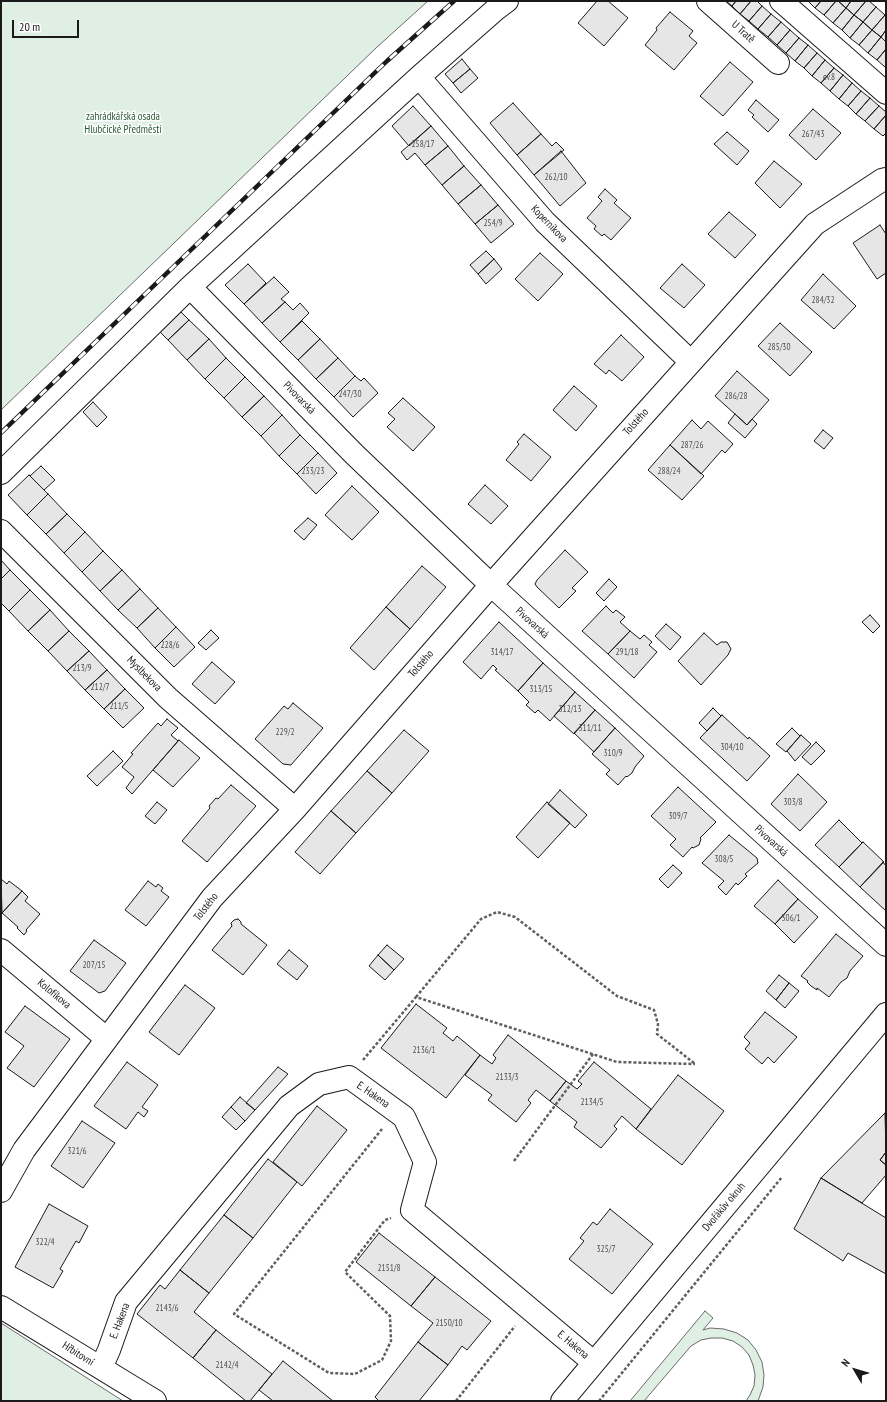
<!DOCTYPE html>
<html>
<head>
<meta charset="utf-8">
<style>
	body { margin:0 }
	#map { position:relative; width:887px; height:1402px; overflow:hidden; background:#fff; font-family:"PT Sans Narrow",sans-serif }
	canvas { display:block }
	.frame { position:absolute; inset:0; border:2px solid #1a1a1a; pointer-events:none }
	.north { position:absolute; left:835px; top:1350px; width:40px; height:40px; -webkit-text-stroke:3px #fff; paint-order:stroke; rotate:308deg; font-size:11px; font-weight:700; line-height:16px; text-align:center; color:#1a1a1a }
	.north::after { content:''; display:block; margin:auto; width:14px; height:18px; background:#1a1a1a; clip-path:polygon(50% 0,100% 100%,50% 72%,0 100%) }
	.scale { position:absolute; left:12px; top:20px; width:67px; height:18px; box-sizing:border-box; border:2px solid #1a1a1a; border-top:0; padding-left:5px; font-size:12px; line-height:14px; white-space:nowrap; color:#1a1a1a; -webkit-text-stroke:3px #fff; paint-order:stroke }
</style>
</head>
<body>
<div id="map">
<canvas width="887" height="1402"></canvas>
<div class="frame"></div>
<div class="north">N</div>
<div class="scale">20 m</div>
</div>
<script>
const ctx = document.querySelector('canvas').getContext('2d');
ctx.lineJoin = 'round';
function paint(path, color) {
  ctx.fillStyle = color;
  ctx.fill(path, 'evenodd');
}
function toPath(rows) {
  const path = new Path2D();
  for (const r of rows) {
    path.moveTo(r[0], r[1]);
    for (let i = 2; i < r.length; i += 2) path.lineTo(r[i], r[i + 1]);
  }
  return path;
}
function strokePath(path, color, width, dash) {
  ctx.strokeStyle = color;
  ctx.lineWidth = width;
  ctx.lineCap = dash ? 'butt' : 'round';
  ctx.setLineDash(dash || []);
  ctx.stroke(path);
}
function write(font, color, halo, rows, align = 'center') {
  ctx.font = font + ' "PT Sans Narrow",sans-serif';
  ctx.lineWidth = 3;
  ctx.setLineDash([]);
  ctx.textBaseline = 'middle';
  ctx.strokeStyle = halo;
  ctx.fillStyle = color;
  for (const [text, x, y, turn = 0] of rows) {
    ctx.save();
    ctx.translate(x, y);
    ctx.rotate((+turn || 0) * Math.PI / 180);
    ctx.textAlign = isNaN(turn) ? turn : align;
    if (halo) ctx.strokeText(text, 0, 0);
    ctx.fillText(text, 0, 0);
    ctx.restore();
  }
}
const green = toPath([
	[1,1,428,1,376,48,1,410,1,1],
	[705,1311,713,1318,703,1330,710,1328,724,1329,737,1333,748,1340,756,1350,762,1362,764,1375,763,1387,758,1401,746,1401,750,1395,754,1386,755,1375,753,1365,749,1355,742,1347,733,1341,722,1338,711,1338,701,1340,691,1346,644,1401,630,1401,705,1311],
	[1,1323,123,1401,1,1401,1,1323]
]);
const building = toPath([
	[597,1,608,1,628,18,604,46,578,23,597,1],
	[726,1,736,1,732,6,726,1],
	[736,1,751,1,740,14,732,6,736,1],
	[751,1,757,1,762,6,749,21,740,14,751,1],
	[808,1,821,1,815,8,808,1],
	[821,1,836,1,824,15,815,8,821,1],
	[836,1,838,1,846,8,833,23,824,15,836,1],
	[838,1,851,1,846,8,838,1],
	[851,1,866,1,854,15,846,8,851,1],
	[866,1,869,1,876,7,863,22,854,15,866,1],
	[762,6,771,14,758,29,749,21,762,6],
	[876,7,885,15,872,30,863,22,876,7],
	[846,8,854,15,842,30,833,23,846,8],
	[670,12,693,31,689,36,697,43,674,70,645,45,657,30,656,28,670,12],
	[771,14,781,22,768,37,758,29,771,14],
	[854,15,863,22,850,38,842,30,854,15],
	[885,15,886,16,886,30,881,37,872,30,885,15],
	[781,22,790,30,777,45,768,37,781,22],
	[863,22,872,30,859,45,850,38,863,22],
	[790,30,799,38,786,53,777,45,790,30],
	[872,30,881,37,868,53,859,45,872,30],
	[886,30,886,42,881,37,886,30],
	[881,37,886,42,886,49,877,60,868,53,881,37],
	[799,38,808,45,795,61,786,53,799,38],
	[808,45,817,53,804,68,795,61,808,45],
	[886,49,886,67,885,67,877,60,886,49],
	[817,53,825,60,812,76,804,68,817,53],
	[462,59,470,69,453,83,445,74,462,59],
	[825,60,834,68,821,83,812,76,825,60],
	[730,62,753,82,723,116,700,96,730,62],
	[834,68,843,75,830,91,821,83,834,68],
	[470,69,478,78,461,93,453,83,470,69],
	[843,75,852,83,839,99,830,91,843,75],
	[852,83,861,91,848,106,839,99,852,83],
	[861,91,870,98,856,114,848,106,861,91],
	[870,98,879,106,865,121,856,114,870,98],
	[756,100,779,120,768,132,752,117,754,115,748,110,756,100],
	[513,103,541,134,517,155,490,123,513,103],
	[413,106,431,126,409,146,392,126,413,106],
	[879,106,886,112,886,115,874,129,865,121,879,106],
	[813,109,841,133,816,160,789,135,813,109],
	[886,115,886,133,883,136,874,129,886,115],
	[431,126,448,146,425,165,415,153,407,160,401,152,431,126],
	[727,132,749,151,737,165,714,144,727,132],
	[541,134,552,146,556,142,564,150,534,175,517,155,541,134],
	[448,146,464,166,442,185,425,165,448,146],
	[561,151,586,183,560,206,534,175,561,151],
	[774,161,802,184,780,208,755,183,774,161],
	[464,166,481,185,458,204,442,185,464,166],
	[481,185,498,205,475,224,458,204,481,185],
	[605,189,617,200,614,203,631,218,611,240,604,234,602,236,594,229,596,226,587,218,602,201,598,197,605,189],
	[498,205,514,224,491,243,475,224,498,205],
	[729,212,756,235,735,258,708,234,729,212],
	[880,225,886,234,886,273,877,279,853,243,880,225],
	[486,251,494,259,478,274,470,265,486,251],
	[540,253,563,274,538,301,515,279,540,253],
	[494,259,502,269,486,284,478,274,494,259],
	[248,264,266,283,244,304,225,285,248,264],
	[682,264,705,285,684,308,660,288,682,264],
	[823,274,856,306,834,329,801,300,823,274],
	[274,277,289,292,281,299,285,302,262,323,244,304,274,277],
	[285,302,293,310,300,303,309,313,280,342,262,323,285,302],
	[181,312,189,320,168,340,160,332,181,312],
	[189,320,209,339,187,360,168,340,189,320],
	[302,321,320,339,298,360,280,342,302,321],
	[780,323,812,352,790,376,758,346,780,323],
	[621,335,644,357,622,381,609,370,606,374,594,364,621,335],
	[209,339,226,358,205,379,187,360,209,339],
	[320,339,338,358,316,379,298,360,320,339],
	[226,358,245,377,224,398,205,379,226,358],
	[338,358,355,376,334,397,316,379,338,358],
	[737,371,769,400,747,425,715,396,737,371],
	[355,376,361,381,364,378,378,393,353,417,334,397,355,376],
	[245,377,264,396,242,417,224,398,245,377],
	[574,386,597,406,576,431,553,410,574,386],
	[264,396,282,415,261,436,242,417,264,396],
	[403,398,435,427,413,451,387,427,395,419,388,413,403,398],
	[93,402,107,417,97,427,83,412,93,402],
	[735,414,747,425,752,419,757,424,745,438,728,423,735,414],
	[282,415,300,435,279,456,261,436,282,415],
	[692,420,701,429,708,421,733,444,725,453,722,450,701,474,670,445,692,420],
	[823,430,833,438,824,449,814,441,823,430],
	[524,434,551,457,531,481,506,460,519,444,517,442,524,434],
	[300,435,318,453,297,474,279,456,300,435],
	[670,445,704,476,682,500,648,470,670,445],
	[318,453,337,473,316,494,297,474,318,453],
	[41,466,55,480,44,490,30,476,41,466],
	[29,475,48,494,27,515,8,495,29,475],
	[485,485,508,506,491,524,468,504,485,485],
	[352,486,379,512,352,540,325,515,352,486],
	[48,494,67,514,46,534,27,515,48,494],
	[67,514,85,532,64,553,46,534,67,514],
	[308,518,317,525,304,540,294,531,308,518],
	[85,532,103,551,82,572,64,553,85,532],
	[565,550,588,572,572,588,576,591,559,608,537,587,535,584,537,580,565,550],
	[103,551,122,570,100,591,82,572,103,551],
	[1,560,10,570,1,579,1,560],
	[422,566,446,587,410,629,386,607,422,566],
	[10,570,30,590,9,611,1,603,1,579,10,570],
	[122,570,140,589,118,610,100,591,122,570],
	[609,579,617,587,604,601,596,593,609,579],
	[140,589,158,608,137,628,118,610,140,589],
	[30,590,50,610,28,631,9,611,30,590],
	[606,606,613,613,616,610,625,617,620,622,630,631,608,654,582,631,606,606],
	[386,607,410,629,374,670,350,648,386,607],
	[158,608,176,627,155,648,137,628,158,608],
	[50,610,69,631,48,651,28,631,50,610],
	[870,615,880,626,873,633,862,622,870,615],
	[499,622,543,663,518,691,495,670,497,669,493,665,481,679,463,662,499,622],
	[666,624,681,637,670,650,655,636,666,624],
	[176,627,195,647,174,667,155,648,176,627],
	[211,630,219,638,206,650,198,643,211,630],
	[69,631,89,651,67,671,48,651,69,631],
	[630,631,640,639,644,635,652,642,649,645,657,652,634,678,608,654,630,631],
	[704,633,717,645,721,642,727,642,731,649,728,655,701,685,678,661,704,633],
	[89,651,107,670,85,690,67,671,89,651],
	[212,662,235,682,215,704,192,684,212,662],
	[543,663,575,692,550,721,538,710,535,713,526,705,529,702,518,691,543,663],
	[107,670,125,689,104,709,85,690,107,670],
	[125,689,144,708,123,728,104,709,125,689],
	[575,692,595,710,574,734,554,716,575,692],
	[293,703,323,728,291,765,283,764,255,739,284,706,288,709,293,703],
	[713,708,721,716,707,731,699,723,713,708],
	[595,710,615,728,594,752,574,733,595,710],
	[722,715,748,739,749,737,770,756,747,781,700,738,722,715],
	[167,719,178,728,171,735,178,741,132,794,126,788,134,777,122,767,133,754,131,753,158,723,161,726,167,719],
	[615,728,644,756,635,767,632,773,627,777,626,776,618,785,606,774,610,770,592,754,615,728],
	[792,728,800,736,786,752,776,744,792,728],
	[404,730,429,751,392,793,367,771,404,730],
	[801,735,811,744,795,761,787,751,801,735],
	[179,740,200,758,173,787,153,770,179,740],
	[816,742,825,751,811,765,802,757,816,742],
	[113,751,123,761,97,786,87,776,113,751],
	[367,771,392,793,356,833,331,811,367,771],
	[798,774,827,802,800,831,771,804,798,774],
	[231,785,256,806,207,862,182,841,210,808,209,806,216,798,218,799,231,785],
	[678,787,716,822,700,838,701,839,699,845,693,848,692,847,683,857,670,845,676,839,651,816,678,787],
	[560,790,587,815,575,828,548,804,560,790],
	[157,802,167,810,155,824,145,816,157,802],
	[547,802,570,823,538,858,516,837,547,802],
	[331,811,356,833,320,874,295,852,331,811],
	[839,820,862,843,839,867,815,845,839,820],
	[729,835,757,858,758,863,745,874,747,876,738,885,736,883,726,895,718,887,724,881,702,863,729,835],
	[863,842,884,862,860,887,839,867,863,842],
	[883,862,886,866,886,911,860,887,883,862],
	[673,865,682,873,668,888,659,879,673,865],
	[1,879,7,884,9,881,22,891,2,913,1,879],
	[778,880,798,899,775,924,754,906,778,880],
	[148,881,156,887,158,884,163,888,161,891,169,897,146,926,125,910,148,881],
	[22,891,28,897,25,901,40,914,26,930,27,931,24,935,17,928,18,927,2,913,22,891],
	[798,899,818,917,794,943,775,924,798,899],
	[238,919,241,922,241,924,267,945,243,975,212,950,232,926,231,923,234,920,238,919],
	[836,934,863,956,850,971,847,978,841,982,829,997,817,988,817,990,811,986,807,982,808,981,801,976,836,934],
	[94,940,126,963,105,991,99,993,70,971,94,940],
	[387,945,404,959,394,970,378,955,387,945],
	[289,950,308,966,297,980,277,964,289,950],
	[378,955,394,970,385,980,369,966,378,955],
	[779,975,789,983,776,1000,766,991,779,975],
	[789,983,799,991,785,1008,776,1000,789,983],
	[185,985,215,1008,179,1055,149,1032,185,985],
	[416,1004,447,1028,443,1033,453,1041,457,1036,480,1055,446,1098,381,1048,416,1004],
	[25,1006,70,1039,34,1087,7,1068,24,1046,5,1032,25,1006],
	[765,1012,797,1037,774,1063,768,1057,762,1064,745,1049,750,1043,744,1037,765,1012],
	[508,1035,566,1081,550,1101,536,1090,528,1100,531,1103,516,1122,488,1100,492,1095,465,1075,480,1055,492,1064,496,1058,493,1055,508,1035],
	[127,1062,158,1085,142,1107,148,1111,144,1117,138,1112,126,1129,94,1106,127,1062],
	[594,1062,651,1109,636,1129,622,1116,614,1126,617,1129,601,1148,574,1127,577,1122,550,1101,566,1081,577,1089,582,1084,578,1081,594,1062],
	[278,1067,288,1074,255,1110,246,1103,278,1067],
	[678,1075,724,1111,682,1165,636,1129,678,1075],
	[240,1097,255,1110,245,1121,231,1107,240,1097],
	[317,1106,347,1130,302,1186,273,1162,317,1106],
	[231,1107,245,1121,236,1130,222,1117,231,1107],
	[885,1113,886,1152,880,1160,886,1165,886,1175,862,1203,821,1178,885,1113],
	[82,1121,115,1143,83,1188,51,1166,82,1121],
	[886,1152,886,1165,880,1160,886,1152],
	[268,1159,297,1182,253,1238,224,1215,268,1159],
	[821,1178,886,1218,886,1274,848,1253,843,1261,794,1229,821,1178],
	[49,1204,88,1226,79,1243,76,1241,60,1269,63,1271,53,1288,15,1267,49,1204],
	[610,1209,653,1244,612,1294,569,1259,584,1241,580,1238,593,1222,597,1225,610,1209],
	[224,1215,253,1238,209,1293,180,1270,224,1215],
	[379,1233,435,1277,411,1306,356,1262,379,1233],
	[180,1270,209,1293,194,1312,216,1330,193,1358,137,1314,160,1285,165,1289,180,1270],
	[435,1277,491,1321,467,1350,462,1346,448,1365,418,1342,433,1323,411,1306,435,1277],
	[216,1330,272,1374,250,1401,246,1401,193,1358,216,1330],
	[418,1342,448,1365,419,1401,379,1401,375,1397,418,1342],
	[283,1361,333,1401,273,1401,259,1390,283,1361]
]);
const path = toPath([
	[416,997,481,919,497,912,515,917,617,996,654,1010,658,1024,657,1034,694,1063],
	[363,1060,416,997,617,1062,695,1064],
	[382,1129,234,1314,329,1373,355,1374,382,1360,391,1341,390,1316,345,1272,385,1220,391,1218],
	[514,1161,593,1054],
	[456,1401,515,1326],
	[599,1401,782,1177]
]);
const minor = toPath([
	[708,1,778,63],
	[781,1,886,93],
	[419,77,545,222,690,361],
	[190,287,354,454,491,585,886,945],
	[1,473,190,287,419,77,495,10,507,1],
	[1,531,168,698,295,809],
	[1,950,107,1039],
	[1,1191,24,1150,212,898,295,809,491,585,815,224,882,180,886,179],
	[1,1307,155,1401],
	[101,1368,109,1350,126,1302,289,1106,319,1084,349,1077,404,1117,425,1162,412,1210,593,1362],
	[562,1401,886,1014]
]);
const rail = toPath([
	[1,433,387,61,454,1]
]);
const numberNames = [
	["ev.8",829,77],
	["267/43",813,134],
	["258/17",423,144],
	["262/10",556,177],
	["254/9",493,223],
	["284/32",823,300],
	["285/30",779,347],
	["247/30",350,394],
	["286/28",736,396],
	["287/26",692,445],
	["233/23",313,471],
	["288/24",669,471],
	["228/6",170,645],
	["314/17",502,652],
	["291/18",627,652],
	["213/9",82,668],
	["212/7",100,687],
	["313/15",541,689],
	["211/5",119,706],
	["312/13",570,709],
	["311/11",590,728],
	["229/2",285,732],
	["304/10",732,747],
	["310/9",613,753],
	["303/8",793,802],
	["309/7",678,816],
	["308/5",724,859],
	["306/1",791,918],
	["207/15",94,965],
	["2136/1",424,1050],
	["2133/3",507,1077],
	["2134/5",592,1102],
	["321/6",77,1151],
	["322/4",45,1242],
	["325/7",606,1249],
	["2151/8",389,1268],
	["2143/6",167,1308],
	["2150/10",449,1323],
	["2142/4",227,1365]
];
const streetNames = [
	["U Tratě",743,32,42],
	["Koperníkova",549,224,46],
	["Pivovarská",299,398,46],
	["Tolstého",636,422,-48],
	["Pivovarská",532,623,42],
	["Tolstého",421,664,-49],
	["Myslbekova",144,674,45],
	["Pivovarská",771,841,42],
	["Tolstého",206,907,-52],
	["Kolofíkova",54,994,40],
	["E. Hakena",373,1095,35],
	["Dvořákův okruh",724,1207,-50],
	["E. Hakena",120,1321,-69],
	["E. Hakena",573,1345,40],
	["Hřbitovní",78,1354,32]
];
const parkNames = [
	["zahrádkářská osada",123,117],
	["Hlubčické Předměstí",123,130]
];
paint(green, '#e0efe3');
strokePath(green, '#6a6a6a', 1);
paint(building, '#e6e6e6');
strokePath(building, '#1a1a1a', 1);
strokePath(minor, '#1a1a1a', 24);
strokePath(path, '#5f5f5f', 2.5, [3, 2]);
strokePath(minor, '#fff', 22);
strokePath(rail, '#1a1a1a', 4.5);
strokePath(rail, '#fff', 3, [9]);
write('9px', '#4d4d4d', null, numberNames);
write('11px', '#1a1a1a', '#fff', streetNames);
write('11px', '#2b5a34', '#fff', parkNames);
</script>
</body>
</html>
